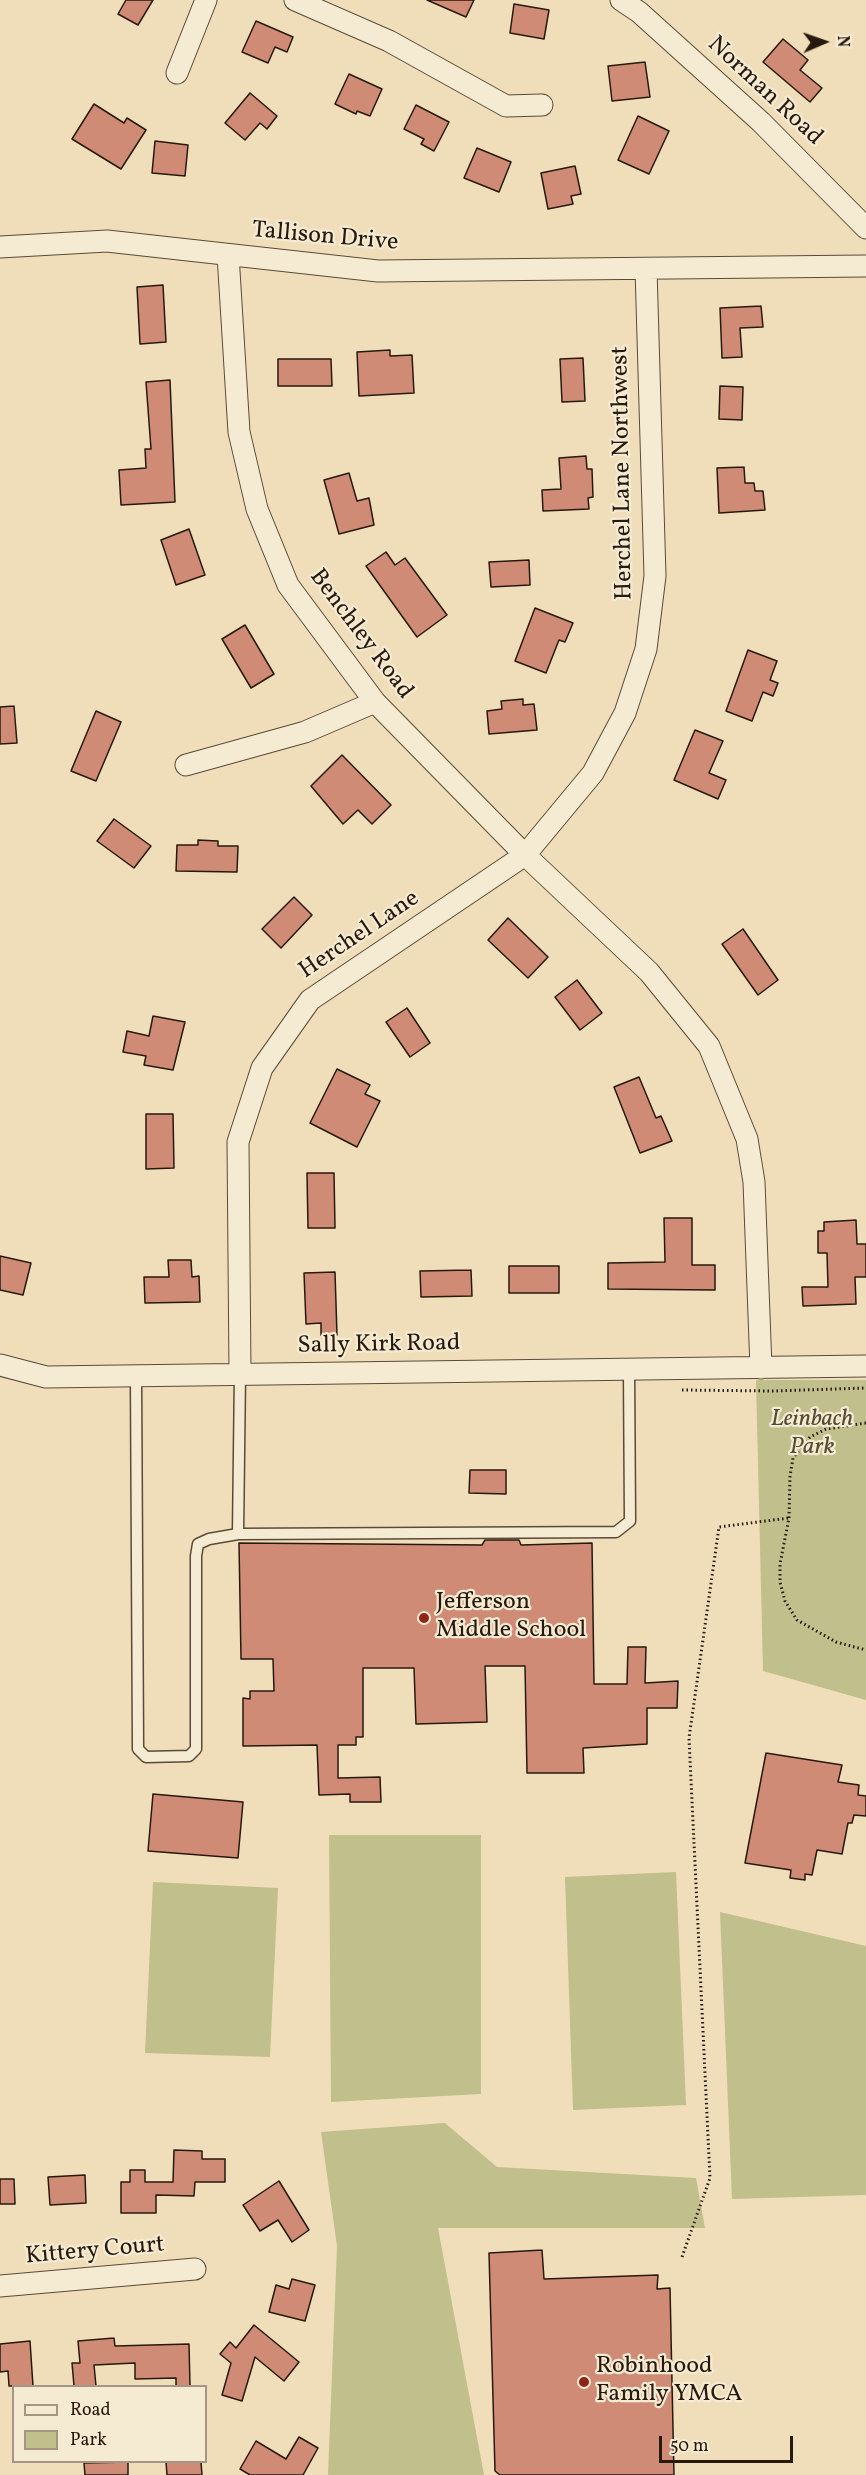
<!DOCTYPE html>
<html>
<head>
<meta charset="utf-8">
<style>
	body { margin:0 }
	#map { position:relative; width:866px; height:2475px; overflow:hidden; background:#f0deba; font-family:Vollkorn,serif }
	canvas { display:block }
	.legend { position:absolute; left:12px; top:2385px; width:195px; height:78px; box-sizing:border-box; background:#f5ead2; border:2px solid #a39783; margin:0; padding:8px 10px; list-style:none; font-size:18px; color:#271a0d }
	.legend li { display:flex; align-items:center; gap:12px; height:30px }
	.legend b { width:30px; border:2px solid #a39783 }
	.north { position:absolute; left:794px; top:12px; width:60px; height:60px; -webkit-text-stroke:4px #f5ead2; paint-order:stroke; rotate:88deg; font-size:16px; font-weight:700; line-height:24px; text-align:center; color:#271a0d }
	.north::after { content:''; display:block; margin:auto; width:21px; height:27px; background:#271a0d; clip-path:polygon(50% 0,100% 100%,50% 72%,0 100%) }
	.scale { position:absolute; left:659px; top:2436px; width:134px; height:27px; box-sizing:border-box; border:3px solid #271a0d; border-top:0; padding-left:8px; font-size:18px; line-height:21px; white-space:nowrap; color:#271a0d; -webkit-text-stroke:4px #f5ead2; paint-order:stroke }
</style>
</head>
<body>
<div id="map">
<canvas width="866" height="2475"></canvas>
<ul class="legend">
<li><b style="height:8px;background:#f5ead2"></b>Road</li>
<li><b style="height:16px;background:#c1bf8b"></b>Park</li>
</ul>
<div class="north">N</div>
<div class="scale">50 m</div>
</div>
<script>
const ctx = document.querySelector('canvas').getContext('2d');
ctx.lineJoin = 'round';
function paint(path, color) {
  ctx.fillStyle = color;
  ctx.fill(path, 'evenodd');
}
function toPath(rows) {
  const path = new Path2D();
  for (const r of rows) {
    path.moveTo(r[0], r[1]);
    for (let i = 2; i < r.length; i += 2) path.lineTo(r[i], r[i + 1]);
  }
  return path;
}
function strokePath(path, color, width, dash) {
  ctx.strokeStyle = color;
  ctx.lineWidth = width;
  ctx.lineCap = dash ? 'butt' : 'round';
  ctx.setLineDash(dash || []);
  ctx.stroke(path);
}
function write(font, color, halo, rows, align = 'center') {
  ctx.font = font + ' Vollkorn,serif';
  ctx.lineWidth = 4.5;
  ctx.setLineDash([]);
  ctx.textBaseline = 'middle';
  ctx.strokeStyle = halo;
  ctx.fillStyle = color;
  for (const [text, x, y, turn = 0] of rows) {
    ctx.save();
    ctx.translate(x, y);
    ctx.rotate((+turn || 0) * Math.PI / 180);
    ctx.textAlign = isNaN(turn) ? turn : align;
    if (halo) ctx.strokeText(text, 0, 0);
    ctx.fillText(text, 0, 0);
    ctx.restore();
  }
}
const green = toPath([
	[756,1380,866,1380,866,1700,763,1671],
	[329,1835,481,1835,481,2094,331,2102],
	[676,1872,686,2105,573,2110,565,1877],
	[153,1882,278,1888,270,2057,145,2053],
	[720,1912,866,1946,866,2195,732,2199],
	[445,2123,497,2167,696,2178,705,2228,438,2228,484,2475,328,2475,337,2246,321,2132]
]);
const building = toPath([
	[126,0,153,0,138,25,118,14,126,0],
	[427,0,474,0,466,17,427,0],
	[514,4,549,10,544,39,510,33,514,4],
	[256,21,293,37,287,52,275,47,268,63,242,52,256,21],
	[783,39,808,60,800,70,822,88,810,102,763,62,783,39],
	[645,62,650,97,612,101,608,66,645,62],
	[349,74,382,89,370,116,357,111,356,114,335,104,349,74],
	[250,93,277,116,267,129,260,123,245,140,225,123,250,93],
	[94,104,124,123,127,118,146,130,121,169,72,139,94,104],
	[416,105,449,122,434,151,421,144,424,139,404,129,416,105],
	[638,116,669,131,649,174,618,160,638,116],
	[155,141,188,145,185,176,152,173,155,141],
	[477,148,511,162,499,192,464,178,477,148],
	[575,166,581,194,571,196,573,204,548,209,541,173,575,166],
	[163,285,166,342,140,344,137,287,163,285],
	[761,306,763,327,740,328,742,357,722,358,720,308,761,306],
	[390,350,390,356,412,355,414,393,359,396,357,352,390,350],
	[583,358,585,401,562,402,560,359,583,358],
	[278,359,331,359,332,386,278,386,278,359],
	[170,380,175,502,121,505,119,470,146,468,145,449,151,449,146,382,170,380],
	[720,386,743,387,742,420,719,419,720,386],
	[586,456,587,469,592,469,593,497,588,498,589,509,543,511,542,490,561,489,559,458,586,456],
	[744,467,745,483,754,483,755,491,763,491,765,510,719,513,717,468,744,467],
	[349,473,357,501,369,498,374,525,339,534,324,480,349,473],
	[189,529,205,575,176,585,161,540,189,529],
	[386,552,395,565,405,558,447,615,417,637,366,566,386,552],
	[529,560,530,585,491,587,489,562,529,560],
	[535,608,573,623,565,642,559,640,546,673,515,661,535,608],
	[245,625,274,674,251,688,222,639,245,625],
	[748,650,777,661,770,680,778,683,773,696,763,692,752,721,726,711,748,650],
	[523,699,523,705,534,704,537,730,489,734,487,711,502,709,501,701,523,699],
	[14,706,17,743,0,744,0,707,14,706],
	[96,711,121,722,96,781,71,771,96,711],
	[695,730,723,741,709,773,726,780,718,799,674,780,695,730],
	[342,755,391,805,372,824,358,810,343,824,311,786,342,755],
	[114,819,151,846,134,868,97,841,114,819],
	[198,840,218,841,218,846,238,846,237,872,176,871,177,845,198,845,198,840],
	[294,897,312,915,281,948,262,929,294,897],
	[508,918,548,957,528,978,488,940,508,918],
	[743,929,778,980,758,995,722,944,743,929],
	[577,980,602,1013,580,1030,555,997,577,980],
	[407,1008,430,1043,410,1057,386,1022,407,1008],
	[153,1016,185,1022,173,1070,144,1065,146,1056,123,1052,127,1031,149,1036,153,1016],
	[337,1069,370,1085,365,1094,380,1101,357,1147,310,1123,337,1069],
	[639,1077,656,1118,661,1116,672,1141,640,1153,614,1087,639,1077],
	[146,1114,173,1114,174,1168,146,1169,146,1114],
	[307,1173,334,1173,335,1228,308,1228,307,1173],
	[664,1218,692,1218,692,1265,715,1265,715,1290,608,1289,608,1263,665,1262,664,1218],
	[856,1220,857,1244,866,1244,866,1277,855,1277,856,1304,803,1306,802,1287,828,1287,827,1253,818,1253,818,1231,824,1231,824,1222,856,1220],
	[0,1256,31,1263,23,1295,0,1290,0,1256],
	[168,1260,191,1260,192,1277,199,1276,200,1302,145,1303,144,1277,169,1277,168,1260],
	[509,1266,559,1266,559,1293,509,1293,509,1266],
	[471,1270,472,1296,421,1297,420,1271,471,1270],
	[335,1272,337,1335,321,1335,321,1323,306,1324,304,1273,335,1272],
	[470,1470,506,1470,506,1494,469,1493,470,1470],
	[485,1540,519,1540,521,1545,592,1543,594,1684,627,1684,628,1647,646,1647,645,1683,678,1681,677,1708,647,1708,647,1744,583,1748,584,1773,527,1773,525,1666,485,1666,487,1722,416,1724,414,1668,363,1668,363,1737,356,1737,356,1745,338,1745,338,1778,380,1777,381,1802,350,1802,350,1794,319,1795,317,1745,243,1746,243,1698,250,1699,250,1691,274,1691,273,1659,241,1659,239,1543,482,1545,485,1540],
	[766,1753,842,1765,838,1782,859,1785,858,1795,866,1796,866,1816,854,1815,852,1823,848,1823,842,1854,817,1850,812,1875,805,1874,805,1880,790,1878,791,1870,745,1863,766,1753],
	[153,1794,243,1802,238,1858,148,1851,153,1794],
	[174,2150,202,2151,202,2159,225,2159,225,2182,195,2182,194,2196,156,2195,156,2213,121,2213,121,2182,130,2182,130,2170,145,2170,145,2182,173,2182,174,2150],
	[85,2175,86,2203,50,2205,48,2177,85,2175],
	[0,2179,14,2179,15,2204,0,2204,0,2179],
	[279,2181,309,2230,292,2242,278,2220,260,2231,243,2205,279,2181],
	[542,2250,544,2279,658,2275,657,2289,670,2288,674,2475,500,2475,495,2471,489,2253,542,2250],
	[292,2279,315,2285,305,2321,269,2312,276,2285,289,2289,292,2279],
	[254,2325,299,2362,284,2381,255,2357,242,2401,222,2395,231,2363,220,2354,230,2342,236,2348,254,2325],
	[114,2338,115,2346,189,2344,190,2386,176,2386,176,2378,135,2379,135,2363,94,2365,96,2386,74,2386,72,2363,80,2363,78,2341,114,2338],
	[30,2341,33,2386,9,2386,8,2371,0,2372,0,2344,30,2341],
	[299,2437,318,2448,303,2475,250,2475,240,2469,256,2441,286,2459,299,2437],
	[128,2462,128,2475,85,2475,84,2463,128,2462],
	[166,2462,201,2462,202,2475,167,2475,166,2462]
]);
const path = toPath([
	[682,1390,773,1391,866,1388],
	[866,1423,826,1429,810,1437,793,1458,790,1476,789,1518,780,1564,780,1582,785,1601,797,1620,836,1642,866,1650],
	[682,2257,710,2178,689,1738,719,1527,789,1518]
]);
const service = toPath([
	[240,1373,238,1534,616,1532,630,1521,629,1369],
	[136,1375,138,1749,146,1757,189,1756,196,1749,196,1556,198,1544,209,1539,238,1534]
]);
const minor = toPath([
	[295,0,389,41,506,106,542,105],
	[621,0,639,12,761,122,866,228],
	[177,73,206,0],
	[0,247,107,241,378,271,866,266],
	[228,255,239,432,257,509,288,585,375,702,525,855,649,972,709,1046,747,1139,754,1182,761,1368],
	[186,765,305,732,375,702],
	[0,1365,46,1377,866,1366],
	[240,1373,238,1142,262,1068,310,1000,525,855,593,773,625,713,646,649,655,576,646,269],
	[0,2286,195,2269]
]);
const markers = [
	[424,1618,6,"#8f2418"],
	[584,2382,6,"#8f2418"]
];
const streetNames = [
	["Norman Road",764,92,43],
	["Tallison Drive",325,238,5],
	["Herchel Lane Northwest",624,473,-91],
	["Benchley Road",360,635,53],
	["Herchel Lane",360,936,-34],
	["Sally Kirk Road",379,1346,-1],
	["Kittery Court",95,2252,-5]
];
const parkNames = [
	["Leinbach",812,1421],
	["Park",812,1449]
];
const poiNames = [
	["Jefferson",436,1604],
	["Middle School",436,1632],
	["Robinhood",596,2368],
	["Family YMCA",596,2396]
];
paint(green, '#c1bf8b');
paint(building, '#cf8b76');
strokePath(building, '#271a0d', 1.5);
strokePath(service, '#594b38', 13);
strokePath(minor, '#594b38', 23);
strokePath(path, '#271a0d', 3, [1.5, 3]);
strokePath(service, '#f5ead2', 10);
strokePath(minor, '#f5ead2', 21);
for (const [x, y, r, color] of markers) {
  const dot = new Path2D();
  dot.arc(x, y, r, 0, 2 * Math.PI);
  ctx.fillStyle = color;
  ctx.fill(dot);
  strokePath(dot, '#f5ead2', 2);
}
write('24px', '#271a0d', '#f5ead2', streetNames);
write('italic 24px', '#554c33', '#f5ead2', parkNames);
write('24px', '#271a0d', '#f5ead2', poiNames, 'left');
</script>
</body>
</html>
